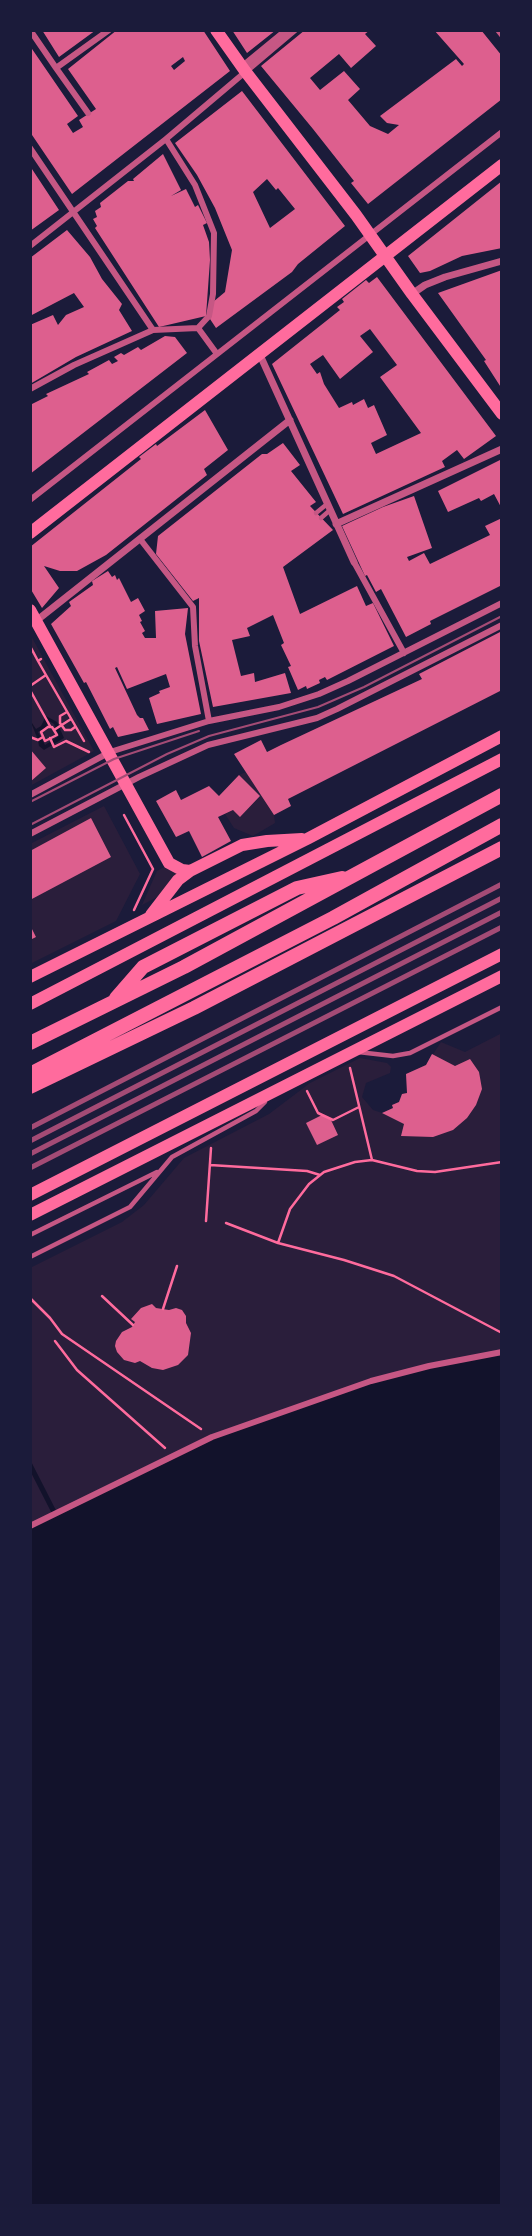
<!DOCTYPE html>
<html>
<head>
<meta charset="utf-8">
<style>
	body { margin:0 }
	#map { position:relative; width:532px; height:2236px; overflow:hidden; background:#1b1b3a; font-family:"IBM Plex Sans",sans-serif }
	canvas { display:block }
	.frame { position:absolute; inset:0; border:32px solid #1b1b3a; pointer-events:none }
</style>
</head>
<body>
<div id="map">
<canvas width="532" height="2236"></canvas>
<div class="frame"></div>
</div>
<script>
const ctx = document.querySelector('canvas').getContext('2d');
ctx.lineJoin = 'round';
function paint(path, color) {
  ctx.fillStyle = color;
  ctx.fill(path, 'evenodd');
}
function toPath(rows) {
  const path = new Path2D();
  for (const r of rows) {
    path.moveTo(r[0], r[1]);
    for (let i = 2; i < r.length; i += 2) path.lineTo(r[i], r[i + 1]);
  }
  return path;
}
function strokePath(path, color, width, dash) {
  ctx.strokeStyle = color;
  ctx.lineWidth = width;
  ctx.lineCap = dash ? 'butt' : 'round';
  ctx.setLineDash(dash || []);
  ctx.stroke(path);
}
const green = toPath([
	[30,634,94,751,30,786],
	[246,772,274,815,275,823,253,836,234,828,225,814,233,810,240,816,260,797,239,775],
	[104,806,140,874,116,921,30,964,30,844],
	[168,865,181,873,165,893,142,905,157,871],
	[502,1033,502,1352,30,1526,30,1268,122,1222,144,1205,184,1158,269,1114,310,1083,360,1058,387,1063,391,1067,390,1073,366,1083,362,1097,373,1110,382,1113,393,1108,392,1105,399,1102,402,1094,407,1093,406,1074,426,1065,441,1042,465,1052]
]);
const water = toPath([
	[46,716,57,722,64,738,44,750,39,746,38,740,30,720,36,729,41,726],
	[49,721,54,724,59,736,45,745,38,732,45,728],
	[502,1352,502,2206,30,2206,30,1526,212,1437,371,1381]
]);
const stream = toPath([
	[30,1465,55,1514]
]);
const building = toPath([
	[42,30,96,30,59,57],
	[117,30,203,30,230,71,72,194,30,132,30,46,78,116,67,124,73,133,83,127,79,120,96,109,68,69],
	[183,57,185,61,174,70,171,66],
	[232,30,276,30,247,53],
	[305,30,370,30,365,34,376,46,351,68,339,54,310,78,320,90,344,71,360,89,348,100,370,126,388,134,399,125,387,123,380,116,456,59,462,66,464,64,434,30,481,30,502,56,502,99,368,204,351,183,354,181,313,129,261,66],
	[242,91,345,226,298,264,292,272,216,328,210,319,213,302,225,292,232,250,215,208,197,175,175,143],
	[267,179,276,190,278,188,295,209,270,228,253,192],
	[163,154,181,190,171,196,186,189,195,207,198,205,207,223,203,225,209,242,210,260,206,316,159,327,95,228,97,226,93,219,97,217,95,211,101,207,100,203,128,181,134,181,133,179],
	[30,166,59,210,30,231],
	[502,181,502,248,462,256,430,271,420,273,408,256],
	[67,230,90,257,102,279,122,304,119,310,132,331,76,357,30,384,30,325,53,315,58,325,66,315,84,307,74,293,30,316,30,258],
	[502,270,502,389,484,361,486,360,438,293],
	[377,277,496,436,464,459,457,450,442,461,445,467,343,514,272,364,340,310,337,307,344,302,342,299,366,280,369,283],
	[370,329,397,365,380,377,421,433,376,454,371,443,387,435,374,405,368,408,364,399,353,405,352,402,339,408,324,384,320,372,317,374,310,364,323,355,340,379,373,352,360,336],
	[165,336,175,337,187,353,30,474,30,405,48,396,46,394,89,374,87,372,109,360,112,364,118,361,114,357,121,353,124,355,138,347,141,350],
	[205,410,228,450,204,469,207,475,106,555,77,571,60,571,44,566,59,588,42,608,30,588,30,547,141,459,139,457,156,444,157,446],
	[283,443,300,465,291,471,316,502,310,506,333,530,283,567,300,614,357,586,366,606,373,603,394,646,327,680,325,677,319,680,320,683,307,689,306,686,298,690,288,667,291,666,281,645,284,643,273,615,247,628,250,636,232,640,241,676,254,673,255,682,285,673,291,693,213,707,199,641,199,598,193,601,156,554,158,536,262,454,267,454],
	[502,459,502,509,494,494,481,501,479,498,448,512,438,491],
	[414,496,432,548,407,557,409,561,424,553,430,564,490,535,485,526,502,518,502,585,430,621,431,624,406,637,381,589,376,592,367,575,365,576,342,526,383,507],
	[108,571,112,577,115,575,117,580,119,578,131,602,138,598,145,611,139,615,142,621,140,622,145,631,142,633,145,638,156,638,155,611,188,608,185,634,201,714,157,724,149,698,160,693,159,691,170,687,166,674,127,689,117,667,115,668,137,715,140,718,143,718,149,730,118,737,113,727,110,729,86,682,84,683,51,624,71,606,69,602,93,585,92,581],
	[502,631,502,690,288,799,291,806,274,815,234,754,261,740,267,752,281,745,422,679,419,674],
	[30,749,46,768,30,782],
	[239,775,260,796,240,817,233,810,218,817,231,841,202,857,189,831,176,837,156,801,176,790,181,800,209,786,219,796],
	[91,818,111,857,30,900,30,851],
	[30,925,36,937,30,940],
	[432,1054,455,1066,470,1059,479,1072,482,1089,476,1105,467,1118,453,1130,433,1137,401,1136,404,1124,382,1113,393,1108,392,1105,399,1102,402,1094,407,1093,406,1074,426,1065],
	[322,1115,331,1120,338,1135,317,1145,306,1123],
	[152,1304,156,1308,169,1310,176,1308,182,1310,186,1316,186,1323,191,1333,188,1355,178,1365,163,1370,152,1368,140,1361,135,1363,124,1360,117,1352,115,1346,116,1341,122,1332,132,1327,135,1322,131,1319,141,1308]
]);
const path = toPath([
	[30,646,38,661],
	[46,675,84,741],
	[30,686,46,675,38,661,41,659],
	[30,690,50,726],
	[67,712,60,716,60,723,65,730,71,730,75,727],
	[48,727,52,727,57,735,45,741,41,732,48,727],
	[54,730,71,719],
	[30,737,38,740,43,737],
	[50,738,54,747,66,741,89,752],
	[124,815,153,869,134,910],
	[350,1068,372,1160],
	[307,1091,318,1113,333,1120,359,1107],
	[210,1165,307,1171,320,1175],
	[206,1221,211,1148],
	[226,1223,278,1243,290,1209,309,1184,324,1172,355,1162,372,1160,417,1171,435,1172,502,1162],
	[278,1243,344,1260,394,1276,502,1333],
	[102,1296,133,1325],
	[30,1298,50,1318,62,1334,201,1429],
	[163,1309,177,1266],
	[55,1341,77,1370,165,1448]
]);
const service = toPath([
	[316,513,327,504],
	[321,518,329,511],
	[358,1052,393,1056,410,1053,502,1007],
	[30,1235,157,1172],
	[30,1257,130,1207,172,1157,256,1111,265,1102]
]);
const pedestrian = toPath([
	[30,30,56,68,109,30],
	[498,30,502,35],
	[56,68,88,113],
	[166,139,195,185,214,233,213,294,209,316,198,328],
	[30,148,153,330],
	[30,246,166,139,295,30],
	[30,389,74,365,153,330,198,328,217,354],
	[30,500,502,132],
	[140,539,193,607,195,646,209,721],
	[354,562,404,653],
	[30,795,110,752,209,721,279,707,319,694,348,681,502,603],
	[30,834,139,777,208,745,317,718,337,709,502,625],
	[30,1526,212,1437,371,1381,429,1366,502,1352]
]);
const minor = toPath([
	[242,67,287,30],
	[412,294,425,285,445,277,502,261],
	[260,355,354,562],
	[336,524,502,449],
	[36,621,290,420]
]);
const secondary = toPath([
	[30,1195,502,954],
	[30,1215,502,976]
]);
const primary = toPath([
	[216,30,245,71,356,215,412,294,502,414],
	[30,533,502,165],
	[30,610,169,863,182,870,190,871,242,845,267,841,302,839],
	[151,915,178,880,190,871],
	[30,977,307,839,502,736],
	[30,1004,502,759]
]);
const trunk = toPath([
	[116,998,143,967,297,888,342,878],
	[30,1043,184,967,502,795],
	[30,1074,333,918,502,825],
	[30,1087,194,1008,502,848]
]);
const tram = toPath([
	[30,802,114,759,199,731],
	[30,825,167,754,209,736,318,707,364,687,502,616]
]);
const rail = toPath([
	[30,1128,502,884],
	[30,1141,502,898],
	[30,1154,502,912],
	[30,1168,502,927]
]);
paint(green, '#2a1e3b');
paint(water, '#12122b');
strokePath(stream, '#12122b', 5);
paint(building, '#dd5f8e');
strokePath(path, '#ff6b9d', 2.5);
strokePath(service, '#c65784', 4.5);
strokePath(pedestrian, '#c65784', 6);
strokePath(minor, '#c65784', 7);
strokePath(secondary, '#ff6b9d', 12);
strokePath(primary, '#ff6b9d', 12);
strokePath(trunk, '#ff6b9d', 14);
strokePath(tram, '#a44b75', 2);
strokePath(rail, '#a44b75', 5);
</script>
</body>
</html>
